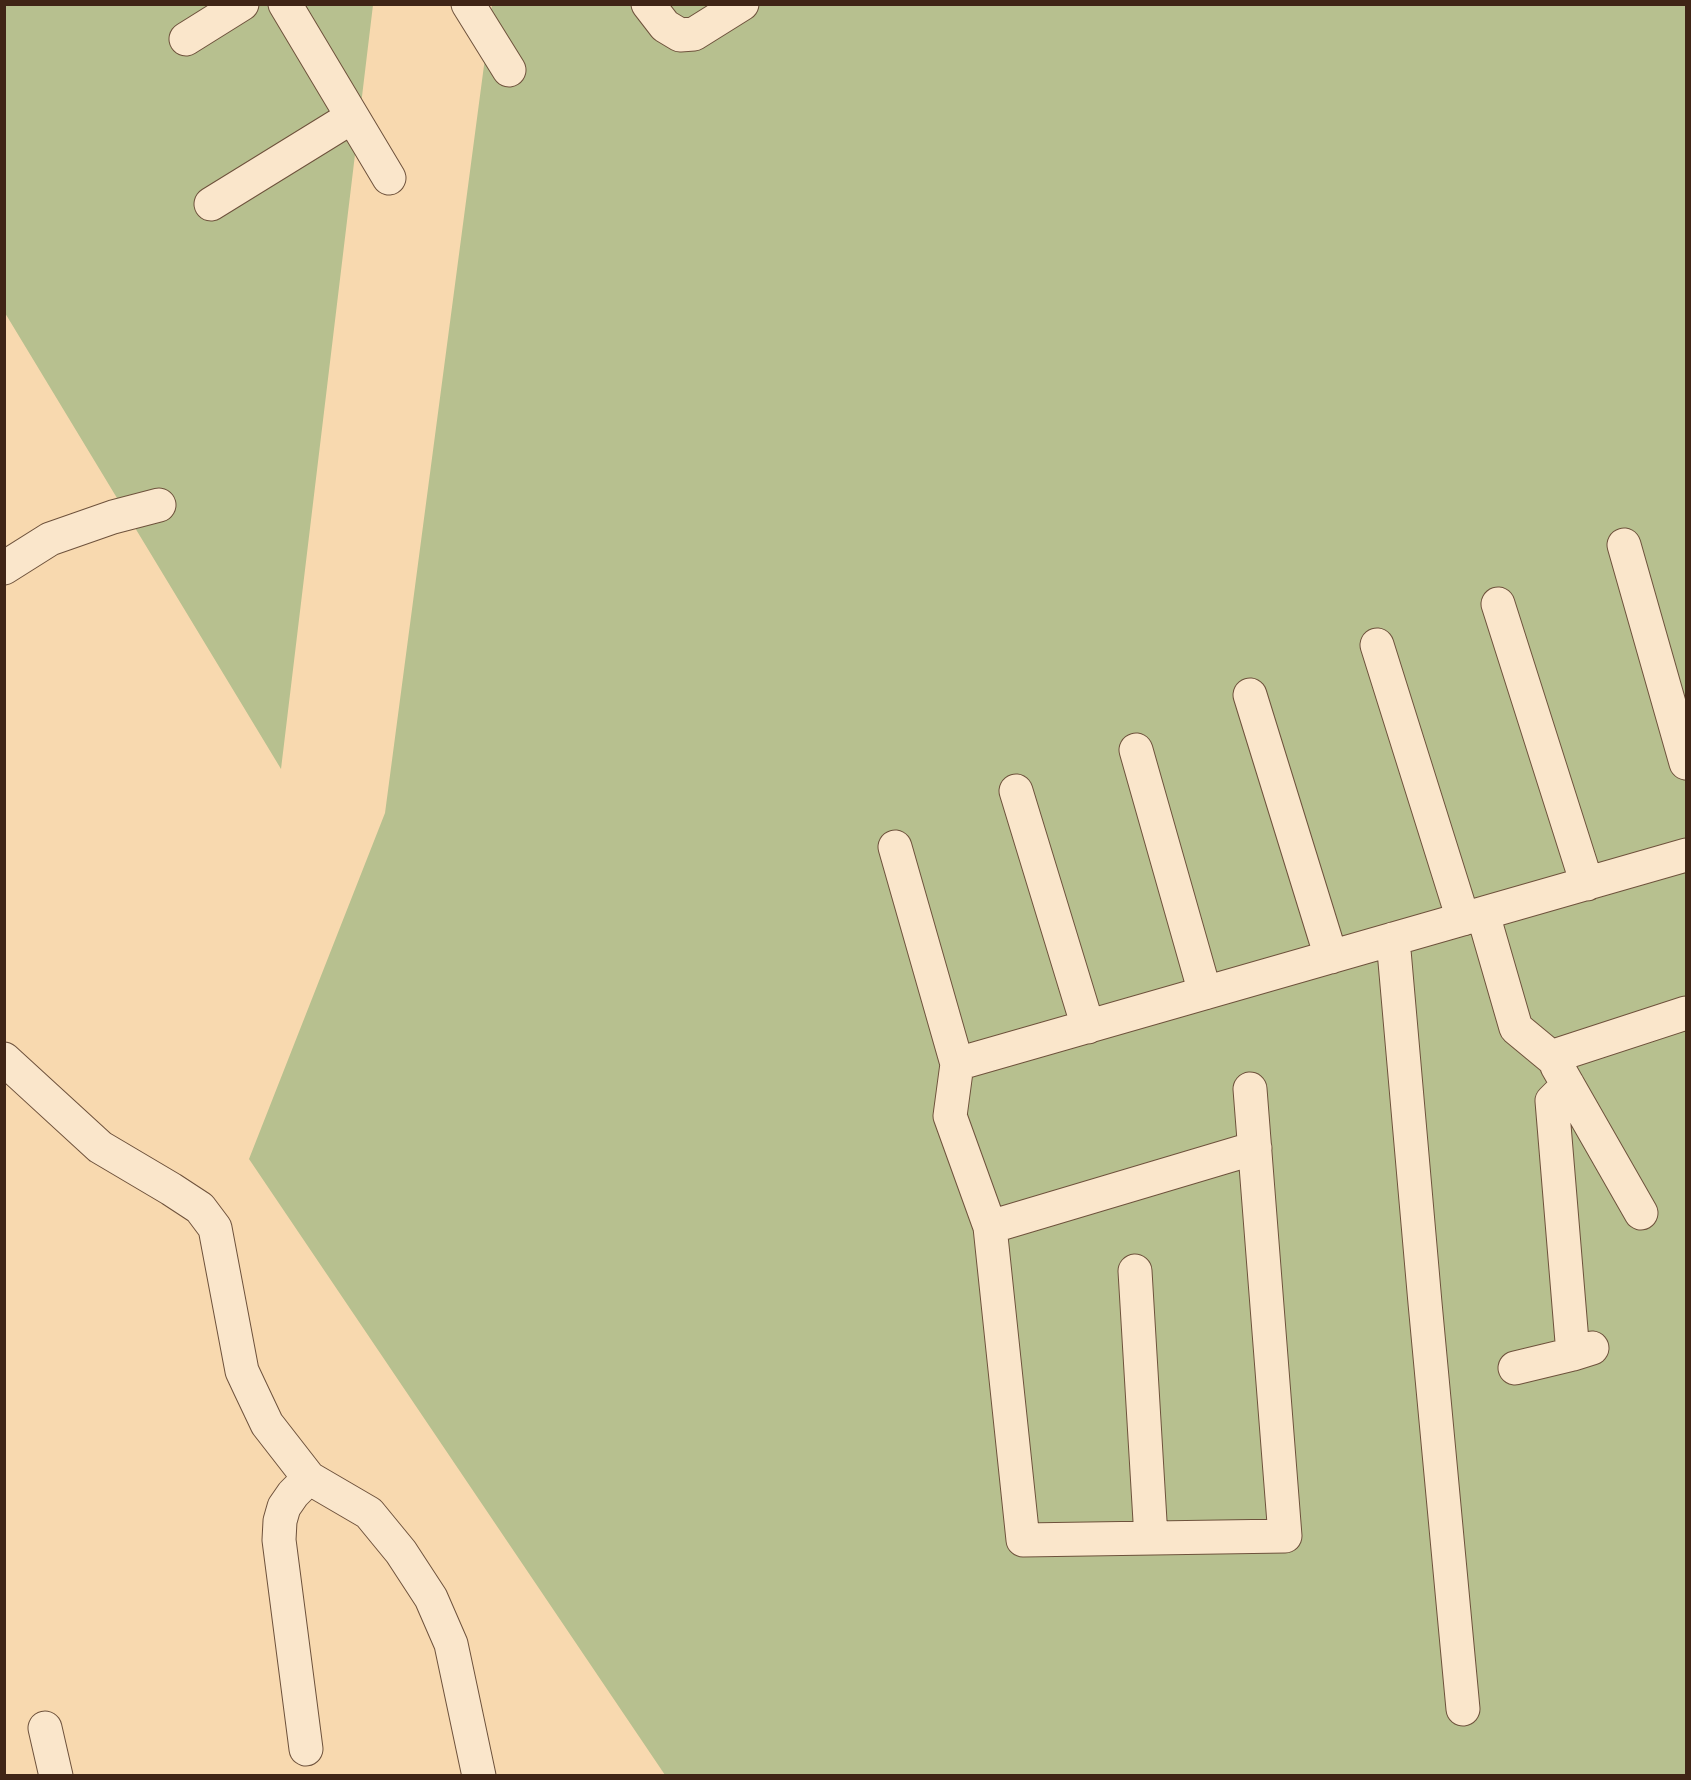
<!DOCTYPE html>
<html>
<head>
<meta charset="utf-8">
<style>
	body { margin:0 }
	#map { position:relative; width:1691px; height:1780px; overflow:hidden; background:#f8d9af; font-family:"IM FELL DW Pica",serif }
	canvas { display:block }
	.frame { position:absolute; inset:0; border:6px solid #402516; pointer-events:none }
</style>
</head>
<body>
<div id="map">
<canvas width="1691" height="1780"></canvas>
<div class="frame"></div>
</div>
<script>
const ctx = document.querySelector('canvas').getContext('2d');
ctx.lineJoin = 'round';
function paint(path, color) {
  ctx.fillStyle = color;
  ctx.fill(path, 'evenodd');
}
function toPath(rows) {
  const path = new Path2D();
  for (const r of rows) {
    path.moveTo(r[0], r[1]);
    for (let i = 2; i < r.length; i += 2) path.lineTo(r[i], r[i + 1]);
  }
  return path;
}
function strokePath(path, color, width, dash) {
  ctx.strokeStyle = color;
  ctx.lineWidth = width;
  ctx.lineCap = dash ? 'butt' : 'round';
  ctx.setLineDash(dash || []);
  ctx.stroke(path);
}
const green = toPath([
	[5,5,373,5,281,769,5,313],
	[492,5,1686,5,1686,1775,665,1775,249,1159,385,813]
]);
const minor = toPath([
	[285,4,389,178],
	[468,4,509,70],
	[648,4,665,26,680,35,694,34,742,4],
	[186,39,242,4],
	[211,204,352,117],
	[1624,545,1686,763],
	[4,568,50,539,113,517,159,505],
	[1498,604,1587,884],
	[1377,645,1463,919],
	[1250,695,1331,957],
	[1136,750,1205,993],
	[1016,791,1088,1027],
	[895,847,957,1064,950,1116,990,1227,1023,1540,1285,1536,1250,1089],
	[1483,914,1516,1028,1551,1057,1686,1013],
	[1393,939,1425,1303,1463,1709],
	[4,1059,100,1147,171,1189,200,1208,215,1228,242,1371,249,1386,267,1424,309,1478,369,1513,401,1552,431,1598,451,1644,479,1776],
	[957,1064,1686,855],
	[1557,1066,1641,1213],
	[1568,1085,1552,1101,1573,1354,1592,1348],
	[990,1227,1255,1148],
	[1135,1271,1151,1538],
	[1515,1368,1573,1354],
	[45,1728,56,1776],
	[306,1749,279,1540,280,1521,284,1507,293,1494,309,1478]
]);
paint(green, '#b7c08f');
strokePath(minor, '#6e523c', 35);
strokePath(minor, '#fae6cb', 33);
</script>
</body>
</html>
